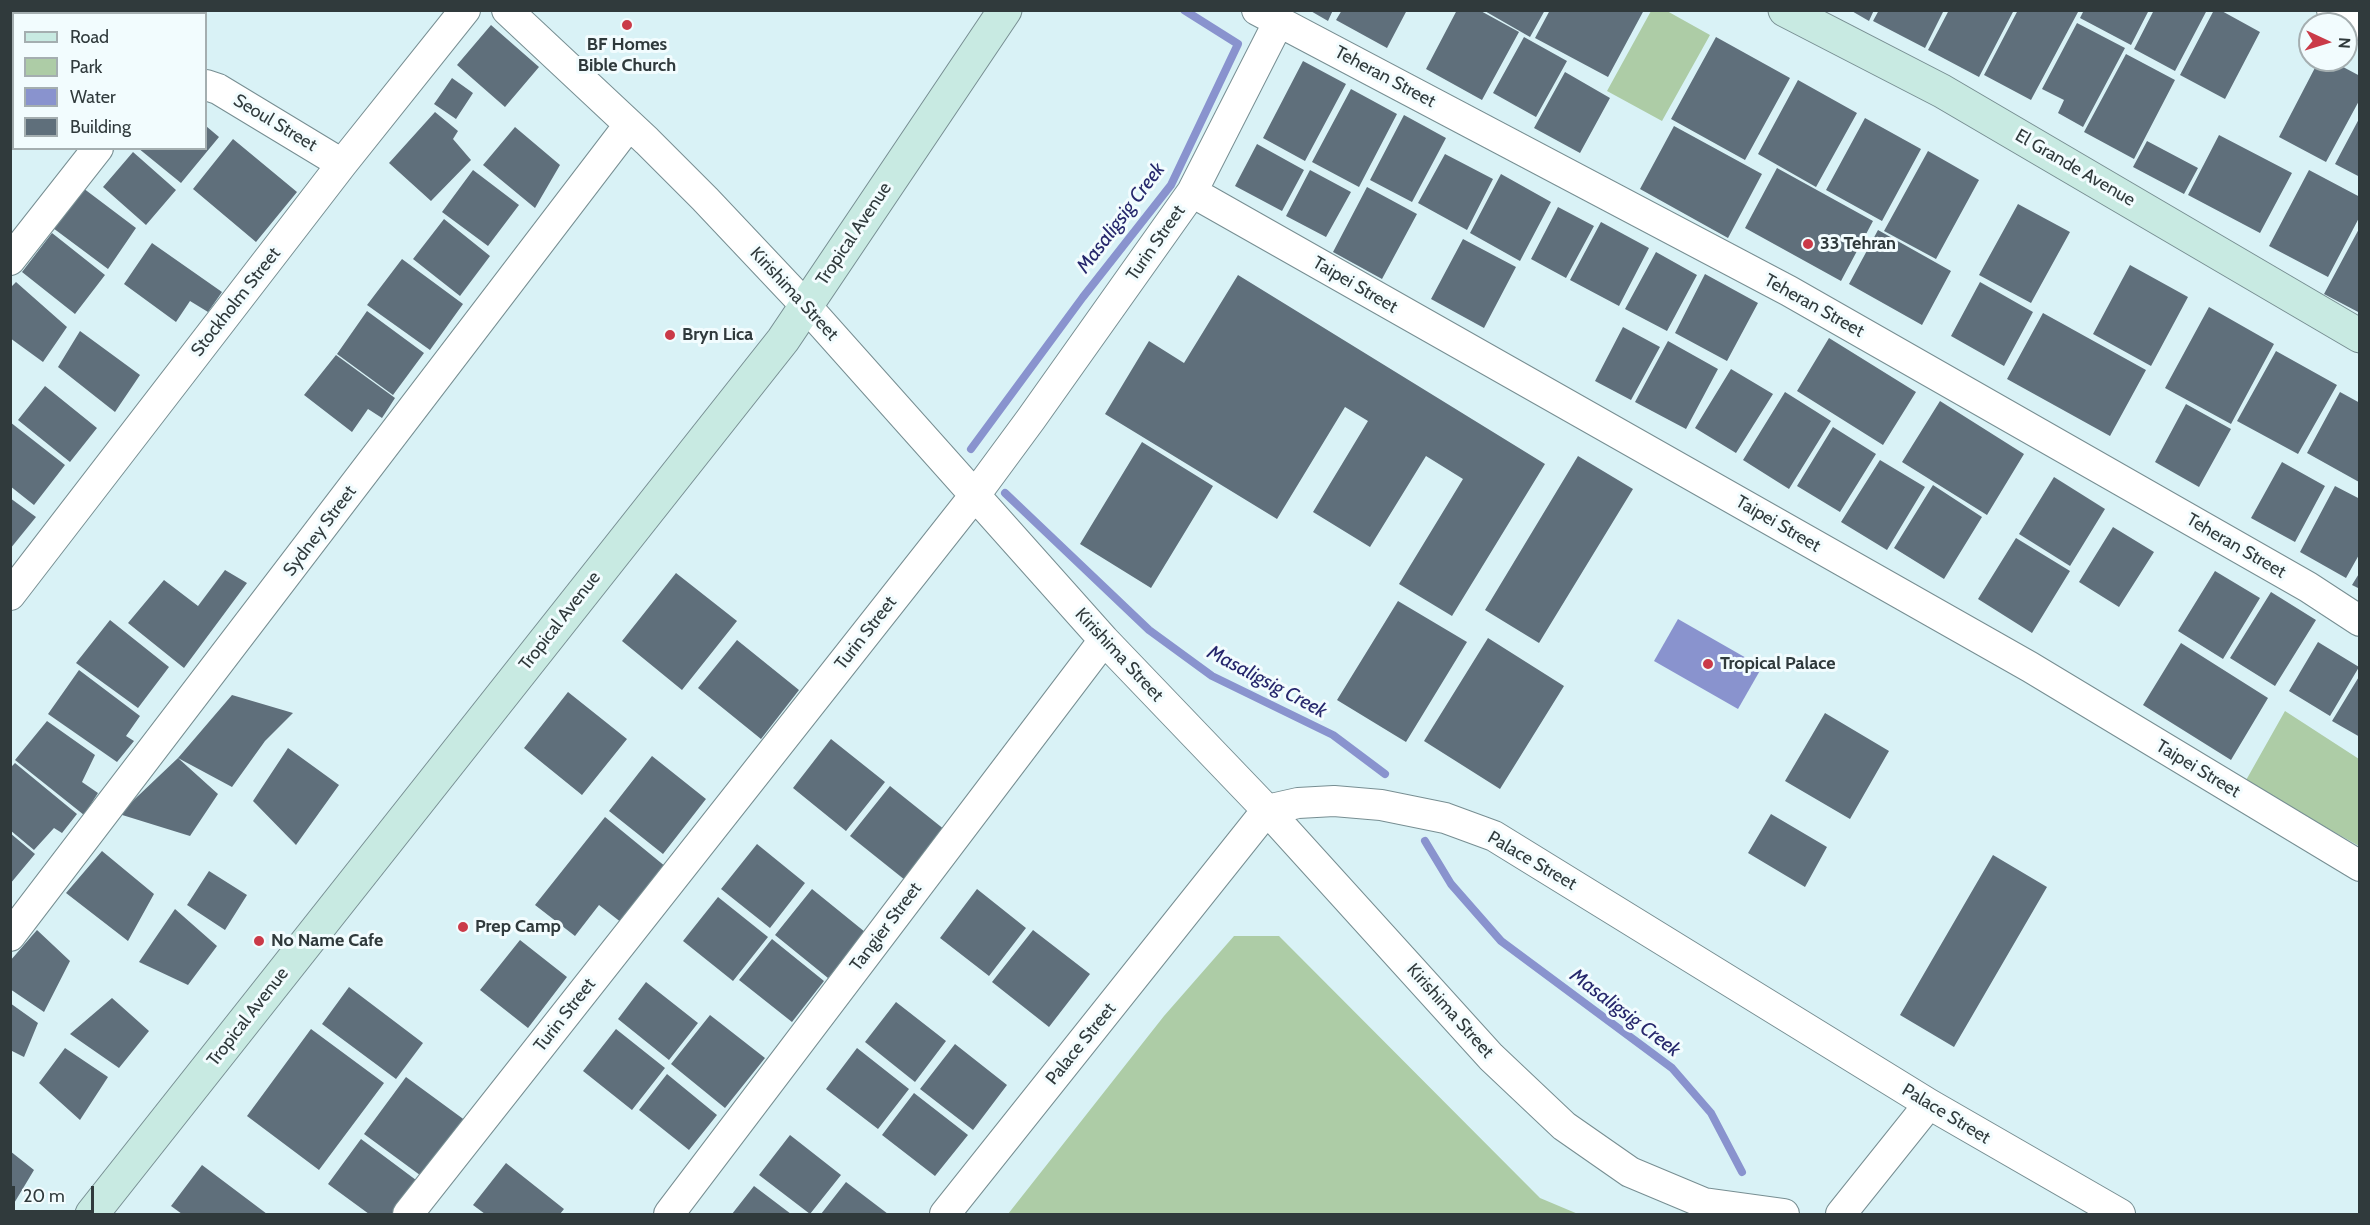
<!DOCTYPE html>
<html>
<head>
<meta charset="utf-8">
<style>
	body { margin:0 }
	#map { position:relative; width:2370px; height:1225px; overflow:hidden; background:#d9f2f6; font-family:Cabin,sans-serif }
	canvas { display:block }
	.frame { position:absolute; inset:0; border:12px solid #303a3c; pointer-events:none }
	.legend { position:absolute; left:12px; top:12px; width:195px; height:138px; box-sizing:border-box; background:#f2fcfe; border:2px solid #a4aeb0; margin:0; padding:8px 10px; list-style:none; font-size:18px; color:#303a3c }
	.legend li { display:flex; align-items:center; gap:12px; height:30px }
	.legend b { width:30px; border:2px solid #a4aeb0 }
	.north { position:absolute; left:2298px; top:12px; width:60px; height:60px; box-sizing:border-box; background:#f2fcfe; border:2px solid #a4aeb0; border-radius:50%; rotate:94deg; font-size:16px; font-weight:700; line-height:24px; text-align:center; color:#303a3c }
	.north::after { content:''; display:block; margin:auto; width:21px; height:27px; background:#ca3a48; clip-path:polygon(50% 0,100% 100%,50% 72%,0 100%) }
	.scale { position:absolute; left:12px; top:1186px; width:82px; height:27px; box-sizing:border-box; border:3px solid #303a3c; border-top:0; padding-left:8px; font-size:18px; line-height:21px; white-space:nowrap; color:#303a3c; -webkit-text-stroke:4px #f2fcfe; paint-order:stroke }
</style>
</head>
<body>
<div id="map">
<canvas width="2370" height="1225"></canvas>
<div class="frame"></div>
<ul class="legend">
<li><b style="height:8px;background:#c8eae2"></b>Road</li>
<li><b style="height:16px;background:#adcca6"></b>Park</li>
<li><b style="height:16px;background:#8993ce"></b>Water</li>
<li><b style="height:16px;background:#5f6f7b"></b>Building</li>
</ul>
<div class="north">N</div>
<div class="scale">20 m</div>
</div>
<script>
const ctx = document.querySelector('canvas').getContext('2d');
ctx.lineJoin = 'round';
function paint(path, color) {
  ctx.fillStyle = color;
  ctx.fill(path, 'evenodd');
}
function toPath(rows) {
  const path = new Path2D();
  for (const r of rows) {
    path.moveTo(r[0], r[1]);
    for (let i = 2; i < r.length; i += 2) path.lineTo(r[i], r[i + 1]);
  }
  return path;
}
function strokePath(path, color, width, dash) {
  ctx.strokeStyle = color;
  ctx.lineWidth = width;
  ctx.lineCap = dash ? 'butt' : 'round';
  ctx.setLineDash(dash || []);
  ctx.stroke(path);
}
function write(font, color, halo, rows, align = 'center') {
  ctx.font = font + ' Cabin,sans-serif';
  ctx.lineWidth = 6;
  ctx.setLineDash([]);
  ctx.textBaseline = 'middle';
  ctx.strokeStyle = halo;
  ctx.fillStyle = color;
  for (const [text, x, y, turn = 0] of rows) {
    ctx.save();
    ctx.translate(x, y);
    ctx.rotate((+turn || 0) * Math.PI / 180);
    ctx.textAlign = isNaN(turn) ? turn : align;
    if (halo) ctx.strokeText(text, 0, 0);
    ctx.fillText(text, 0, 0);
    ctx.restore();
  }
}
const green = toPath([
	[1651,11,1667,11,1710,35,1662,121,1607,91],
	[2285,711,2359,759,2359,846,2245,782],
	[1234,936,1279,936,1540,1198,1578,1214,1008,1214,1164,1016]
]);
const water = toPath([
	[1678,619,1762,667,1738,709,1654,661]
]);
const stream = toPath([
	[971,449,1083,297,1171,185,1238,44,1184,10],
	[1005,493,1149,630,1212,676,1333,735,1385,774],
	[1425,841,1451,884,1501,941,1672,1068,1711,1113,1742,1172]
]);
const building = toPath([
	[1309,10,1333,10,1328,21],
	[1342,10,1407,10,1387,48,1336,20],
	[1457,10,1479,10,1519,32,1482,100,1426,69],
	[1483,10,1545,10,1530,37],
	[1550,10,1644,10,1608,77,1535,38],
	[1850,10,1874,10,1869,21],
	[1879,10,1944,10,1925,48,1873,21],
	[1949,10,2014,10,1979,77,1928,50],
	[2018,10,2078,12,2031,100,1984,75],
	[2084,10,2149,10,2131,45,2080,18],
	[2154,10,2207,10,2175,71,2134,49],
	[2214,10,2220,10,2260,32,2225,99,2180,75],
	[2077,23,2125,48,2083,127,2058,113,2064,100,2042,89],
	[491,25,539,67,505,107,457,65],
	[1524,37,1567,61,1536,117,1493,93],
	[1716,37,1790,78,1745,160,1671,119],
	[2126,54,2175,80,2134,159,2084,132],
	[2319,60,2330,60,2360,76,2360,99,2326,162,2279,137],
	[1303,61,1346,84,1305,161,1263,138],
	[1565,72,1610,98,1580,153,1534,128],
	[452,78,473,93,456,119,434,104],
	[1798,80,1857,113,1816,187,1758,154],
	[1351,89,1397,114,1359,187,1312,162],
	[435,112,458,131,453,139,471,160,431,201,389,163],
	[1404,115,1446,138,1412,202,1370,180],
	[2360,117,2360,177,2335,164],
	[1865,118,1921,149,1882,221,1826,190],
	[206,126,219,137,181,183,138,148,206,148],
	[1674,126,1762,174,1728,238,1640,189],
	[515,127,560,165,535,208,483,165],
	[2219,135,2292,173,2260,233,2188,195],
	[233,139,297,192,256,242,193,189],
	[2147,141,2198,168,2184,194,2133,167],
	[1257,144,1304,170,1282,211,1235,186],
	[1928,151,1979,180,1936,259,1884,231],
	[133,152,176,190,146,225,103,187],
	[1445,154,1493,179,1467,230,1418,203],
	[1777,168,1873,221,1841,281,1745,228],
	[473,170,519,205,488,246,442,212],
	[1310,170,1351,192,1326,237,1286,216],
	[2309,170,2360,197,2360,216,2328,277,2269,246],
	[1501,174,1551,202,1520,261,1470,233],
	[1367,187,1417,214,1382,279,1333,252],
	[83,188,136,228,108,269,53,228],
	[2018,204,2070,232,2031,303,1979,275],
	[1558,207,1594,226,1566,278,1531,259],
	[444,219,490,256,460,296,413,259],
	[1601,222,1649,248,1619,306,1570,280],
	[2360,227,2360,313,2324,294],
	[1878,230,1951,271,1922,325,1849,284],
	[52,233,105,275,75,314,22,272],
	[1463,239,1516,267,1484,328,1431,299],
	[152,243,222,292,208,312,190,301,176,322,124,284],
	[1656,252,1697,275,1667,331,1625,309],
	[402,259,463,304,430,350,367,305],
	[2130,265,2188,297,2151,366,2093,334],
	[1705,274,1758,303,1727,361,1675,333],
	[1238,275,1545,464,1452,616,1399,584,1463,479,1426,456,1370,547,1313,512,1368,421,1345,407,1277,519,1105,414,1149,341,1184,363],
	[16,282,67,327,43,362,10,338,10,288],
	[1980,282,2033,312,2004,366,1951,336],
	[2209,307,2274,344,2231,424,2165,388],
	[367,311,424,353,393,395,337,354],
	[2043,313,2146,370,2110,436,2007,379],
	[1623,327,1660,347,1631,400,1595,381],
	[80,331,140,375,115,412,58,367],
	[1829,338,1916,392,1883,445,1797,391],
	[1668,341,1718,369,1686,429,1635,402],
	[2276,351,2337,385,2298,454,2237,421],
	[336,355,395,398,382,418,368,409,352,432,304,395],
	[1731,369,1773,394,1736,453,1695,428],
	[45,386,97,428,70,462,18,420],
	[1785,392,1831,421,1789,489,1743,460],
	[2340,392,2360,403,2359,482,2307,453],
	[1940,401,2024,454,1987,515,1902,462],
	[2186,404,2231,429,2199,487,2155,462],
	[10,422,65,465,34,505,10,486],
	[1833,427,1876,454,1840,512,1797,486],
	[1142,442,1213,486,1151,588,1080,544],
	[1578,456,1633,489,1539,643,1485,610],
	[1880,460,1925,487,1887,550,1841,522],
	[2282,462,2325,486,2295,542,2251,518],
	[2054,477,2105,509,2070,566,2019,534],
	[1933,485,1982,517,1944,579,1894,548],
	[2335,486,2360,499,2360,553,2346,578,2300,552],
	[10,498,36,517,10,549],
	[2113,527,2154,552,2119,607,2079,582],
	[2016,538,2070,571,2032,633,1978,599],
	[225,570,247,583,184,668,128,623,164,580,198,606],
	[2215,571,2260,598,2223,659,2178,631],
	[2360,572,2360,589,2352,585],
	[676,573,737,621,682,690,622,641],
	[2271,592,2316,620,2275,686,2230,658],
	[1398,601,1467,642,1406,742,1337,700],
	[110,620,169,667,138,708,76,663],
	[1488,638,1564,686,1500,789,1424,741],
	[737,640,799,690,761,739,698,688],
	[2318,642,2359,667,2330,716,2289,691],
	[2181,643,2268,698,2231,760,2143,705],
	[79,670,140,716,126,736,134,741,117,762,48,714],
	[2360,675,2360,737,2332,721],
	[568,692,627,739,582,795,524,748],
	[232,695,293,713,265,741,232,787,178,758],
	[1825,713,1889,751,1850,819,1785,781],
	[47,721,95,755,82,782,98,793,84,815,15,760],
	[831,739,885,782,846,831,793,788],
	[288,748,339,785,296,845,253,801],
	[652,756,706,799,663,854,609,811],
	[178,758,218,794,190,836,119,814],
	[15,763,77,814,62,833,54,828,34,850,10,830,10,768],
	[890,786,945,830,905,880,850,836],
	[1771,814,1827,847,1805,887,1748,853],
	[605,817,666,867,622,923,599,905,575,936,535,905],
	[10,833,35,854,10,884],
	[757,844,805,883,770,928,721,889],
	[102,851,154,894,128,941,66,893],
	[1993,855,2047,887,1954,1047,1900,1015],
	[209,871,247,895,225,930,187,905],
	[812,889,865,932,828,978,775,935],
	[977,889,1026,928,989,976,940,938],
	[718,897,768,937,733,981,683,941],
	[175,909,217,946,188,985,139,962],
	[37,930,70,961,44,1012,10,989,10,961],
	[1033,930,1090,974,1049,1027,992,982],
	[772,939,824,981,792,1022,739,980],
	[520,940,567,977,528,1028,480,990],
	[646,982,698,1023,669,1060,618,1019],
	[349,987,423,1043,396,1079,322,1024],
	[112,998,149,1031,119,1068,70,1034],
	[896,1002,946,1041,915,1082,865,1042],
	[10,1003,38,1023,24,1057,10,1050],
	[710,1015,765,1058,725,1108,671,1064],
	[311,1029,384,1083,319,1170,247,1116],
	[616,1029,665,1068,632,1110,583,1071],
	[955,1044,1007,1085,973,1130,920,1089],
	[65,1048,108,1077,80,1120,39,1083],
	[857,1048,909,1089,878,1129,826,1089],
	[667,1074,717,1115,689,1150,639,1110],
	[406,1077,466,1121,424,1178,364,1134],
	[914,1093,968,1135,935,1176,882,1135],
	[790,1135,841,1175,810,1214,759,1175],
	[361,1139,420,1183,397,1214,369,1214,328,1184],
	[10,1151,34,1170,13,1205,10,1203],
	[506,1163,564,1209,560,1214,485,1214,473,1205],
	[202,1165,267,1214,182,1214,171,1206],
	[846,1182,888,1214,821,1214],
	[754,1186,791,1214,732,1214]
]);
const street = toPath([
	[507,10,647,141,705,199,806,306,1104,640,1267,810,1491,1057,1564,1126,1630,1172,1704,1203,1784,1214],
	[1257,10,1789,291,2308,587,2360,621],
	[2332,10,2360,25],
	[206,85,218,89,342,164],
	[10,87,14,87],
	[1192,192,2030,667,2360,866],
	[10,260,98,148],
	[10,595,342,164,465,10],
	[10,936,629,125],
	[408,1214,975,495,1031,419,1192,192,1279,21],
	[669,1214,1104,640],
	[945,1214,1267,810,1298,803,1334,801,1381,805,1445,818,1494,836,1929,1104,2120,1214],
	[1841,1214,1929,1104]
]);
const secondary = toPath([
	[1785,10,1942,91,2360,336],
	[92,1214,783,340,1005,10]
]);
const markers = [
	[627,25,6,"#ca3a48"],
	[1808,244,6,"#ca3a48"],
	[670,335,6,"#ca3a48"],
	[1708,664,6,"#ca3a48"],
	[463,927,6,"#ca3a48"],
	[259,941,6,"#ca3a48"]
];
const poiNames = [
	["BF Homes",627,45,"center"],
	["Bible Church",627,66,"center"],
	["33 Tehran",1820,244],
	["Bryn Lica",682,335],
	["Tropical Palace",1720,664],
	["Prep Camp",475,927],
	["No Name Cafe",271,941]
];
const streetNames = [
	["Teheran Street",1385,77,28],
	["Seoul Street",275,123,31],
	["El Grande Avenue",2075,168,30],
	["Tropical Avenue",854,234,-56],
	["Turin Street",1156,243,-55],
	["Taipei Street",1355,285,30],
	["Kirishima Street",794,294,47],
	["Stockholm Street",236,302,-52],
	["Teheran Street",1814,306,29],
	["Taipei Street",1778,524,30],
	["Sydney Street",320,531,-53],
	["Teheran Street",2236,546,30],
	["Tropical Avenue",560,621,-52],
	["Turin Street",866,633,-52],
	["Kirishima Street",1119,655,47],
	["Taipei Street",2198,769,31],
	["Palace Street",1532,861,30],
	["Tangier Street",886,927,-53],
	["Kirishima Street",1450,1011,48],
	["Turin Street",565,1015,-52],
	["Tropical Avenue",248,1017,-52],
	["Palace Street",1081,1044,-51],
	["Palace Street",1946,1114,31]
];
const waterNames = [
	["Masaligsig Creek",1121,218,-53],
	["Masaligsig Creek",1267,682,28],
	["Masaligsig Creek",1625,1013,37]
];
paint(green, '#adcca6');
paint(water, '#8993ce');
strokePath(stream, '#8993ce', 8);
paint(building, '#5f6f7b');
strokePath(street, '#778e92', 32);
strokePath(secondary, '#778e92', 35);
strokePath(street, '#fff', 30);
strokePath(secondary, '#c8eae2', 33);
for (const [x, y, r, color] of markers) {
  const dot = new Path2D();
  dot.arc(x, y, r, 0, 2 * Math.PI);
  ctx.fillStyle = color;
  ctx.fill(dot);
  strokePath(dot, '#f2fcfe', 2);
}
write('bold 18px', '#303a3c', '#f2fcfe', poiNames, 'left');
write('18px', '#303a3c', '#f2fcfe', streetNames);
write('italic 20px', '#26276c', '#f2fcfe', waterNames);
</script>
</body>
</html>
